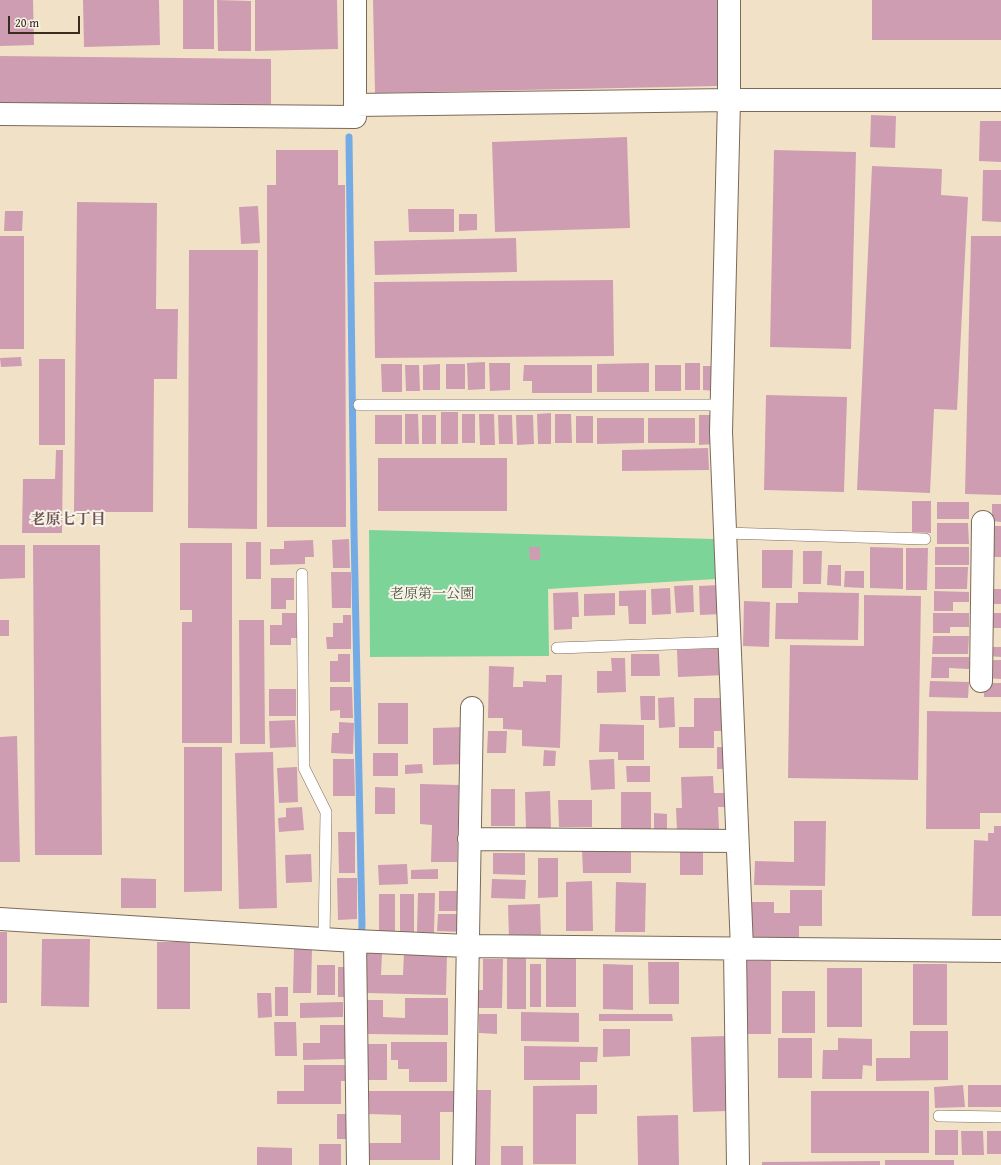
<!DOCTYPE html>
<html>
<head>
<meta charset="utf-8">
<style>
	body { margin:0 }
	#map { position:relative; width:1001px; height:1165px; overflow:hidden; background:#f1e2c7; font-family:"Gentium Book Plus",serif }
	canvas { display:block }
	.scale { position:absolute; left:8px; top:16px; width:72px; height:18px; box-sizing:border-box; border:2px solid #3b2a1e; border-top:0; padding-left:5px; font-size:12px; line-height:14px; white-space:nowrap; color:#3b2a1e; -webkit-text-stroke:3px #f7f3e8; paint-order:stroke }
</style>
</head>
<body>
<div id="map">
<canvas width="1001" height="1165"></canvas>
<div class="scale">20 m</div>
</div>
<script>
const ctx = document.querySelector('canvas').getContext('2d');
ctx.lineJoin = 'round';
function paint(path, color) {
  ctx.fillStyle = color;
  ctx.fill(path, 'evenodd');
}
function toPath(rows) {
  const path = new Path2D();
  for (const r of rows) {
    path.moveTo(r[0], r[1]);
    for (let i = 2; i < r.length; i += 2) path.lineTo(r[i], r[i + 1]);
  }
  return path;
}
function strokePath(path, color, width, dash) {
  ctx.strokeStyle = color;
  ctx.lineWidth = width;
  ctx.lineCap = dash ? 'butt' : 'round';
  ctx.setLineDash(dash || []);
  ctx.stroke(path);
}
function write(font, color, halo, rows, align = 'center') {
  ctx.font = font + ' "Gentium Book Plus","Noto Serif JP",serif';
  ctx.lineWidth = 4;
  ctx.setLineDash([]);
  ctx.textBaseline = 'middle';
  ctx.strokeStyle = halo;
  ctx.fillStyle = color;
  for (const [text, x, y, turn = 0] of rows) {
    ctx.save();
    ctx.translate(x, y);
    ctx.rotate((+turn || 0) * Math.PI / 180);
    ctx.textAlign = isNaN(turn) ? turn : align;
    if (halo) ctx.strokeText(text, 0, 0);
    ctx.fillText(text, 0, 0);
    ctx.restore();
  }
}
const green = toPath([
	[369,530,715,539,716,579,548,589,549,656,370,657]
]);
const stream = toPath([
	[349,137,354,532,362,925,361,939]
]);
const building = toPath([
	[0,0,33,0,34,45,0,46],
	[83,0,159,0,160,45,84,47],
	[183,0,214,0,214,49,183,49],
	[217,0,251,1,251,51,218,51],
	[255,0,337,0,338,49,255,51],
	[373,0,717,0,719,86,375,93],
	[872,0,1001,0,1001,40,872,40],
	[0,56,271,59,271,104,0,103],
	[871,115,896,116,895,148,870,147],
	[980,121,1001,121,1001,162,979,161],
	[627,137,630,228,495,232,492,142],
	[276,150,338,150,338,185,345,185,346,527,267,527,267,185,276,185],
	[774,150,856,152,851,349,770,347],
	[872,166,942,169,941,195,968,197,957,410,934,409,930,493,857,490],
	[983,170,1001,170,1001,222,982,221],
	[77,202,157,203,156,309,178,309,177,379,154,379,153,512,74,512],
	[258,206,260,243,241,244,239,207],
	[408,209,454,209,454,232,409,232],
	[5,211,23,211,22,231,4,231],
	[459,214,477,214,477,230,459,231],
	[0,236,24,236,24,349,0,349],
	[971,236,1001,236,1001,495,965,494],
	[516,238,517,272,375,275,374,241],
	[189,250,258,250,257,529,188,528],
	[613,280,614,356,375,358,374,282],
	[21,357,22,366,1,367,0,358],
	[39,359,65,359,65,445,39,445],
	[485,362,485,389,468,390,467,363],
	[489,363,510,363,510,390,490,391],
	[649,363,649,392,597,392,597,364],
	[685,363,700,363,700,390,685,390],
	[381,364,402,364,402,392,382,392],
	[440,364,440,390,423,390,423,365],
	[446,364,465,364,465,389,446,389],
	[405,365,419,365,420,391,406,391],
	[524,365,592,365,592,393,532,393,532,381,523,381],
	[655,365,681,365,681,391,655,391],
	[703,366,716,366,716,391,703,390],
	[766,395,847,397,844,492,764,490],
	[441,412,458,412,458,444,441,444],
	[551,413,551,444,538,444,537,414],
	[405,414,418,414,419,444,405,444],
	[462,414,475,414,475,443,462,443],
	[479,414,494,414,495,445,480,445],
	[555,414,571,414,572,443,555,443],
	[375,415,402,415,402,444,375,444],
	[422,415,436,415,436,444,422,444],
	[498,415,512,415,513,444,499,444],
	[516,415,533,415,534,444,517,445],
	[699,415,714,415,715,444,699,445],
	[576,416,593,416,593,443,576,443],
	[597,418,644,418,644,443,597,444],
	[648,418,695,418,695,443,648,443],
	[708,448,709,470,622,471,622,450],
	[56,450,63,450,62,533,22,533,23,479,55,479],
	[378,458,507,458,507,511,378,511],
	[912,501,931,501,931,533,912,532],
	[937,502,969,502,969,519,937,519],
	[992,504,1001,504,1001,522,992,521],
	[937,523,968,523,969,544,937,544],
	[992,526,1001,526,1001,557,992,557],
	[349,539,350,568,333,568,332,540],
	[313,540,314,557,305,557,305,564,270,565,270,549,284,549,284,541],
	[246,542,261,542,261,579,246,579],
	[180,543,232,543,232,743,182,743,182,622,192,622,192,610,180,610],
	[0,545,25,545,25,578,0,579],
	[33,545,100,545,102,855,35,855],
	[529,547,540,547,540,560,530,560],
	[870,547,903,548,903,589,870,588],
	[935,547,969,547,969,565,935,565],
	[906,548,928,548,927,590,906,590],
	[762,550,793,550,792,588,762,588],
	[803,551,822,551,821,584,803,584],
	[828,565,841,565,841,586,827,585],
	[935,567,968,567,967,589,935,589],
	[845,571,864,571,864,588,844,587],
	[331,572,351,572,351,608,332,608],
	[271,578,294,578,294,600,286,600,286,609,271,609],
	[693,585,694,612,676,613,674,586],
	[719,585,721,614,700,615,699,586],
	[670,588,671,614,652,615,651,589],
	[994,589,1001,589,1001,604,994,604],
	[646,590,646,624,629,624,628,606,619,606,619,591],
	[934,591,969,592,969,602,953,602,953,611,934,611],
	[578,592,579,617,572,617,572,629,554,630,553,593],
	[798,592,859,593,858,640,775,639,776,603,798,603],
	[615,593,615,615,584,616,584,594],
	[864,595,921,596,918,780,788,778,790,645,864,646],
	[744,601,770,602,769,647,743,646],
	[282,613,296,613,297,638,291,638,291,645,270,645,270,625,282,625],
	[933,613,969,613,969,627,950,627,950,633,933,633],
	[990,613,1001,613,1001,628,990,628],
	[343,615,351,615,351,649,327,649,326,637,333,637,333,623,343,623],
	[0,620,9,620,9,636,0,636],
	[239,620,264,620,265,744,240,744],
	[933,636,969,636,968,654,932,654],
	[988,647,1001,647,1001,657,988,656],
	[724,648,726,675,678,677,677,650],
	[338,654,350,654,350,682,330,682,330,661,338,661],
	[631,654,659,654,660,676,631,676],
	[932,657,969,657,969,669,949,668,949,678,931,678],
	[611,658,625,658,626,692,597,693,597,671,612,671],
	[985,660,1001,660,1001,679,985,678],
	[489,666,514,667,513,687,523,687,523,681,546,682,546,675,562,675,560,748,522,746,522,730,503,729,503,718,488,718],
	[930,681,969,682,968,698,929,697],
	[984,683,1001,683,1001,697,984,697],
	[330,687,352,687,353,718,340,718,340,710,330,711],
	[269,689,296,689,296,716,269,716],
	[640,696,655,696,655,720,641,720],
	[674,697,675,727,659,728,658,698],
	[694,698,721,698,721,731,714,731,714,748,679,748,679,727,694,727],
	[378,703,408,703,408,744,378,744],
	[927,711,1001,712,1001,813,980,813,980,829,926,829],
	[295,720,296,747,270,748,269,721],
	[339,722,354,723,353,754,331,753,332,733,339,733],
	[600,724,644,725,644,760,618,760,618,752,599,752],
	[465,727,466,764,433,765,433,728],
	[488,731,507,731,506,753,487,753],
	[17,736,20,862,0,862,0,737],
	[184,747,222,747,222,891,184,892],
	[717,747,727,747,728,769,717,769],
	[544,750,556,751,555,766,543,766],
	[273,752,277,908,239,909,235,753],
	[373,753,398,753,398,776,373,776],
	[333,759,354,759,355,796,333,796],
	[614,759,615,789,591,790,589,760],
	[422,764,423,773,405,774,405,765],
	[626,766,650,766,650,782,627,782],
	[297,767,298,802,279,803,277,768],
	[713,776,714,793,727,793,727,807,718,807,719,829,677,831,676,808,682,808,681,777],
	[420,784,459,785,457,862,431,862,432,825,420,824],
	[375,787,395,788,395,814,375,814],
	[491,789,515,789,515,826,491,826],
	[550,791,551,830,526,830,525,792],
	[621,792,651,792,651,833,621,833],
	[558,800,592,800,592,827,559,827],
	[302,807,304,830,279,832,278,818,286,817,286,808],
	[654,813,667,814,667,835,654,834],
	[794,821,826,821,825,886,754,885,755,861,794,862],
	[994,826,1001,826,1001,916,972,916,974,840,988,841,988,833,994,833],
	[338,832,355,832,355,873,339,873],
	[631,849,631,873,583,873,582,850],
	[680,852,703,852,703,875,680,875],
	[493,853,525,853,525,875,493,874],
	[311,854,312,882,286,883,285,855],
	[538,858,558,858,558,897,538,898],
	[407,864,408,884,379,885,378,865],
	[438,869,438,879,411,879,411,870],
	[121,878,156,879,156,908,121,908],
	[337,878,357,878,357,919,338,920],
	[492,879,526,880,525,899,491,898],
	[592,881,593,931,566,931,566,882],
	[616,882,646,883,645,932,615,932],
	[790,890,822,890,822,926,799,926,799,945,752,945,752,902,774,902,774,913,790,913],
	[439,891,463,891,463,911,439,911],
	[418,893,435,893,434,933,417,932],
	[379,894,395,894,395,934,379,934],
	[400,894,414,894,414,933,400,933],
	[540,904,541,937,509,938,508,905],
	[438,914,463,914,463,932,437,931],
	[0,932,7,932,7,1003,0,1003],
	[42,939,90,939,89,1007,41,1006],
	[157,942,190,942,190,1009,157,1009],
	[294,949,312,949,311,993,293,993],
	[404,952,447,953,446,995,367,993,367,953,382,954,381,975,403,975],
	[507,955,526,955,526,1009,507,1009],
	[546,956,576,956,576,1007,546,1007],
	[483,959,503,959,502,1008,475,1008,475,990,483,990],
	[745,961,771,961,771,1034,746,1034],
	[648,962,679,962,679,1004,649,1004],
	[530,964,541,964,541,1007,530,1007],
	[603,964,633,965,633,1010,603,1009],
	[913,964,947,964,947,1025,913,1025],
	[317,965,335,965,335,995,317,995],
	[338,967,352,967,352,997,338,997],
	[827,968,862,968,862,1027,827,1027],
	[275,987,288,987,288,1016,275,1016],
	[782,991,815,991,815,1033,782,1033],
	[257,993,271,993,272,1017,258,1018],
	[405,998,448,998,448,1035,367,1034,367,1000,383,1000,383,1017,405,1018],
	[343,1002,343,1017,300,1018,300,1003],
	[521,1012,579,1013,579,1042,521,1041],
	[479,1014,497,1014,497,1034,479,1033],
	[599,1014,672,1014,673,1021,599,1021],
	[274,1022,296,1022,297,1056,275,1056],
	[320,1025,346,1025,346,1059,303,1060,303,1043,320,1043],
	[603,1029,630,1029,630,1056,603,1057],
	[910,1031,948,1031,948,1080,876,1081,876,1058,910,1058],
	[727,1036,729,1111,693,1112,691,1037],
	[778,1038,812,1038,812,1078,778,1078],
	[838,1038,872,1039,872,1066,863,1065,862,1079,822,1079,823,1050,838,1050],
	[391,1042,447,1042,447,1082,409,1082,409,1069,398,1069,398,1060,391,1060],
	[365,1044,387,1044,387,1080,365,1080],
	[524,1046,598,1047,597,1062,580,1062,580,1080,524,1080],
	[304,1065,351,1065,351,1081,341,1081,341,1104,277,1104,277,1091,304,1091],
	[597,1085,597,1114,576,1114,576,1164,533,1164,533,1086],
	[963,1085,965,1107,935,1108,934,1087],
	[968,1085,1001,1085,1001,1107,968,1107],
	[473,1090,491,1090,490,1165,471,1165],
	[368,1091,459,1091,459,1112,440,1112,440,1160,369,1160,369,1143,401,1143,401,1115,368,1114],
	[811,1091,929,1091,929,1153,811,1153],
	[337,1114,353,1114,353,1139,337,1139],
	[678,1115,679,1165,638,1165,637,1116],
	[935,1130,958,1130,958,1155,935,1155],
	[961,1131,983,1131,984,1155,962,1155],
	[987,1131,1001,1131,1001,1154,987,1154],
	[319,1144,341,1144,341,1165,319,1165],
	[501,1146,523,1146,523,1165,501,1165],
	[257,1147,292,1148,292,1165,257,1165],
	[885,1160,954,1160,954,1165,885,1165],
	[880,1161,880,1165,762,1165,762,1162]
]);
const service = toPath([
	[359,405,721,405],
	[725,533,925,539],
	[302,574,304,768,326,812,324,939],
	[557,648,729,642],
	[939,1116,1001,1117]
]);
const minor = toPath([
	[355,0,355,105,729,100,1001,100],
	[729,0,729,100,721,432,742,949],
	[0,114,355,117],
	[981,681,983,522],
	[469,839,737,841],
	[0,919,355,941,467,946,1001,951],
	[355,941,358,1165],
	[735,949,738,1165],
	[464,1165,472,708]
]);
const parkNames = [
	["老原第一公園",432,594]
];
const neighbourhoodNames = [
	["老原七丁目",68,520]
];
paint(green, '#7dd499');
strokePath(stream, '#75abe4', 7);
paint(building, '#cf9db2');
strokePath(service, '#7b6a59', 12);
strokePath(minor, '#7b6a59', 24);
strokePath(service, '#fff', 11);
strokePath(minor, '#fff', 22);
write('14px', '#4c543d', '#f7f3e8', parkNames);
write('bold 15px', '#6f5252', '#f7f3e8', neighbourhoodNames);
</script>
</body>
</html>
